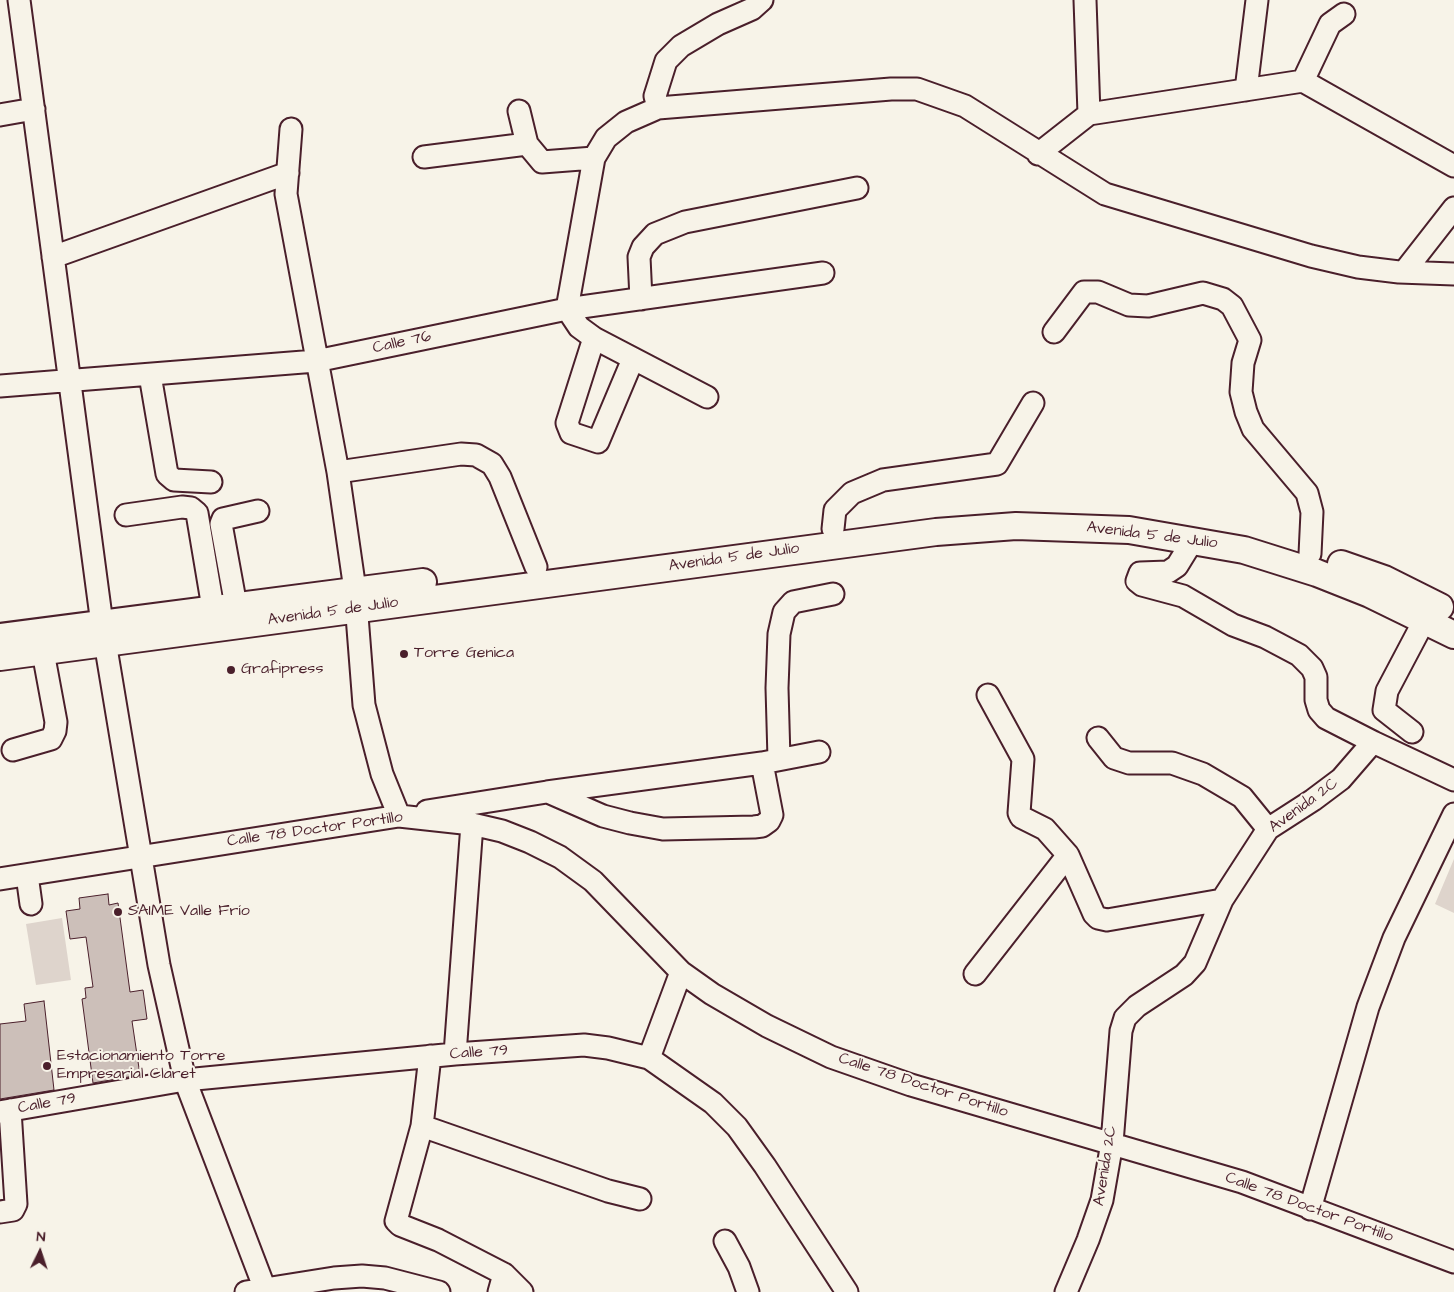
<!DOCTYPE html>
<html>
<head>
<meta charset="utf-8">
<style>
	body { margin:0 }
	#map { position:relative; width:1454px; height:1292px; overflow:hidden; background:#f7f3e8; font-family:"Architects Daughter",sans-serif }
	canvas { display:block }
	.north { position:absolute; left:15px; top:1227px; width:50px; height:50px; -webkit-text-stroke:4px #f7f3e8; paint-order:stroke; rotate:4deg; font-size:14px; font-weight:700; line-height:20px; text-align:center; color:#4a1f2b }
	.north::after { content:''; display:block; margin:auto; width:18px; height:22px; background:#4a1f2b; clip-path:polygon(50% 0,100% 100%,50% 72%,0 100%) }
</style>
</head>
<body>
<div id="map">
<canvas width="1454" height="1292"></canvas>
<div class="north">N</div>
</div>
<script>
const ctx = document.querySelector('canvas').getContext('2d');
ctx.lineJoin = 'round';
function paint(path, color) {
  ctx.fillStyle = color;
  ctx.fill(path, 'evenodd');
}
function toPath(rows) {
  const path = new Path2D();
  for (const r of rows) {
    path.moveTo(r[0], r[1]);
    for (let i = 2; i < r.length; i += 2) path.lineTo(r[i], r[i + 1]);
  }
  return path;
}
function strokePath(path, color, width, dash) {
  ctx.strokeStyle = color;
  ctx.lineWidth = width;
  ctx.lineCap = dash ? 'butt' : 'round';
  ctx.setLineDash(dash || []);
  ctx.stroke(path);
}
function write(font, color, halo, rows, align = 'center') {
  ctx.font = font + ' "Architects Daughter",sans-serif';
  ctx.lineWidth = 4;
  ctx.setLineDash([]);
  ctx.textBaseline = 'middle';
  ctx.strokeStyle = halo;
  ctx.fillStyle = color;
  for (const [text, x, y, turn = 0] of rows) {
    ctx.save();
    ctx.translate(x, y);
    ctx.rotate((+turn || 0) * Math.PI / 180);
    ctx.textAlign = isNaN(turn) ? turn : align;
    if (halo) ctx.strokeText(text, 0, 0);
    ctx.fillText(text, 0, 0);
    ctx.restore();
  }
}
const green = toPath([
	[1454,859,1454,913,1435,904],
	[62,918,71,980,36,985,26,924]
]);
const building = toPath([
	[108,894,109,905,118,903,130,992,143,990,147,1019,132,1021,140,1075,93,1083,82,999,86,998,85,988,93,987,86,937,70,939,66,911,80,909,79,898,108,894],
	[44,1001,54,1090,0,1099,0,1024,26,1021,24,1004,44,1001]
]);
const minor = toPath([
	[19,0,102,624,159,965,185,1080,266,1292],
	[1085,0,1089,114],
	[1303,81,1330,24,1344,14],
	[1246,90,1257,0],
	[658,108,655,96,666,61,681,46,718,24,752,9,762,0],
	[519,111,527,144,542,162,594,158],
	[0,115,34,109],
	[291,129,286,194,338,472,355,590,364,705,382,774,399,816],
	[1038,154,1089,114,1303,81,1454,166],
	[424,157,527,144],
	[53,257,288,173],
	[1404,272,1454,208],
	[641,299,639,257,643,247,655,234,685,222,857,188],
	[1054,332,1084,292,1098,292,1129,305,1148,306,1203,293,1223,299,1232,306,1250,340,1243,363,1241,392,1246,412,1253,429,1307,493,1312,512,1310,554],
	[594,338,567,423,571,433,598,442,633,359],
	[150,375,167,474,174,480,211,482],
	[0,386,316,361,567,309,594,158,606,138,626,122,658,108,891,89,917,89,965,106,1105,194,1311,256,1358,267,1399,272,1454,274],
	[707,397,594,338,579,327,567,309,823,273],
	[338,472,461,454,476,455,492,464,500,477,536,567],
	[126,515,182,507,191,508,197,513,213,608],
	[833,529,835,510,852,493,883,480,997,464,1033,403],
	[236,606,221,524,223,519,258,511],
	[988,695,1023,759,1019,813,1021,817,1045,829,1068,855],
	[1412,732,1384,710,1387,691,1425,619],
	[1098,738,1114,758,1129,763,1172,763,1203,774,1242,797,1268,829],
	[1373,742,1454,780],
	[13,750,51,739,55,731,56,722,43,652],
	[779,759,777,688,779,634,784,612,793,602,833,594],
	[548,792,603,816,630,823,663,829,754,827,762,826,769,821,772,815,762,763],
	[427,811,547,792,762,763,819,752],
	[27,875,31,904],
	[0,879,399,816,472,824,502,831,530,842,560,857,593,881,681,972,712,994,767,1026,831,1057,911,1085,1242,1182,1454,1262],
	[975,974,1068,855,1094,914,1098,918,1107,920,1222,900],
	[455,1054,472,824],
	[430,1056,422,1126,396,1221,400,1225,438,1240,504,1274,499,1292],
	[649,1058,681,972],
	[0,1112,185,1080,455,1054,584,1045,608,1048,649,1058,713,1103,737,1127,765,1166,847,1292],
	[422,1126,608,1191,640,1199],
	[1310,1209,1368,1007,1394,938,1454,814],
	[0,1212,13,1210,16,1204,10,1110],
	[725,1241,739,1267,748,1292],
	[504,1274,522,1292],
	[246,1292,334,1278,362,1276,385,1278,439,1292],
	[1066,1292,1088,1240,1102,1200,1112,1143,1121,1031,1125,1018,1137,1006,1184,975,1195,963,1222,900,1268,829,1313,800,1341,779,1373,742,1326,718,1319,710,1316,700,1316,677,1312,668,1299,655,1265,637,1233,625,1183,596,1142,585,1137,581,1140,573,1168,572,1177,566,1193,540]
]);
const major = toPath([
	[1341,564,1384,579,1440,607],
	[0,637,423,582],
	[0,657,936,532,1016,526,1129,530,1244,550,1317,573,1370,594,1454,635]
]);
const markers = [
	[404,654,5,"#4a1f2b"],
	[231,670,5,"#4a1f2b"],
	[118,912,5,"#4a1f2b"],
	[47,1066,5,"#4a1f2b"]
];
const streetNames = [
	["Calle 76",402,343,-12],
	["Avenida 5 de Julio",1152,536,7],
	["Avenida 5 de Julio",734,558,-8],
	["Avenida 5 de Julio",333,612,-8],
	["Avenida 2C",1304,806,-36],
	["Calle 78 Doctor Portillo",315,830,-8],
	["Calle 79",479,1053,-4],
	["Calle 78 Doctor Portillo",923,1086,18],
	["Calle 79",47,1104,-10],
	["Avenida 2C",1106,1166,-81],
	["Calle 78 Doctor Portillo",1309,1208,20]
];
const poiNames = [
	["Torre Genica",414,654],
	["Grafipress",241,670],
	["SAIME Valle Frío",128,912],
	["Estacionamiento Torre",57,1057],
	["Empresarial Claret",57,1075]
];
paint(green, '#ded4cc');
paint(building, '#ccbfb9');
strokePath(building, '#4a1f2b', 1);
strokePath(minor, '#4a1f2b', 25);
strokePath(major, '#4a1f2b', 30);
strokePath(minor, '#f7f3e8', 21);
strokePath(major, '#f7f3e8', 26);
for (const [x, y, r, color] of markers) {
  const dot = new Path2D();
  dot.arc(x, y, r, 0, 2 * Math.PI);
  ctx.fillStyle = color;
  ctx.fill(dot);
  strokePath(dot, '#f7f3e8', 2);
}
write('16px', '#4a1f2b', '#f7f3e8', streetNames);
write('16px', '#4a1f2b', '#f7f3e8', poiNames, 'left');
</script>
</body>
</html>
